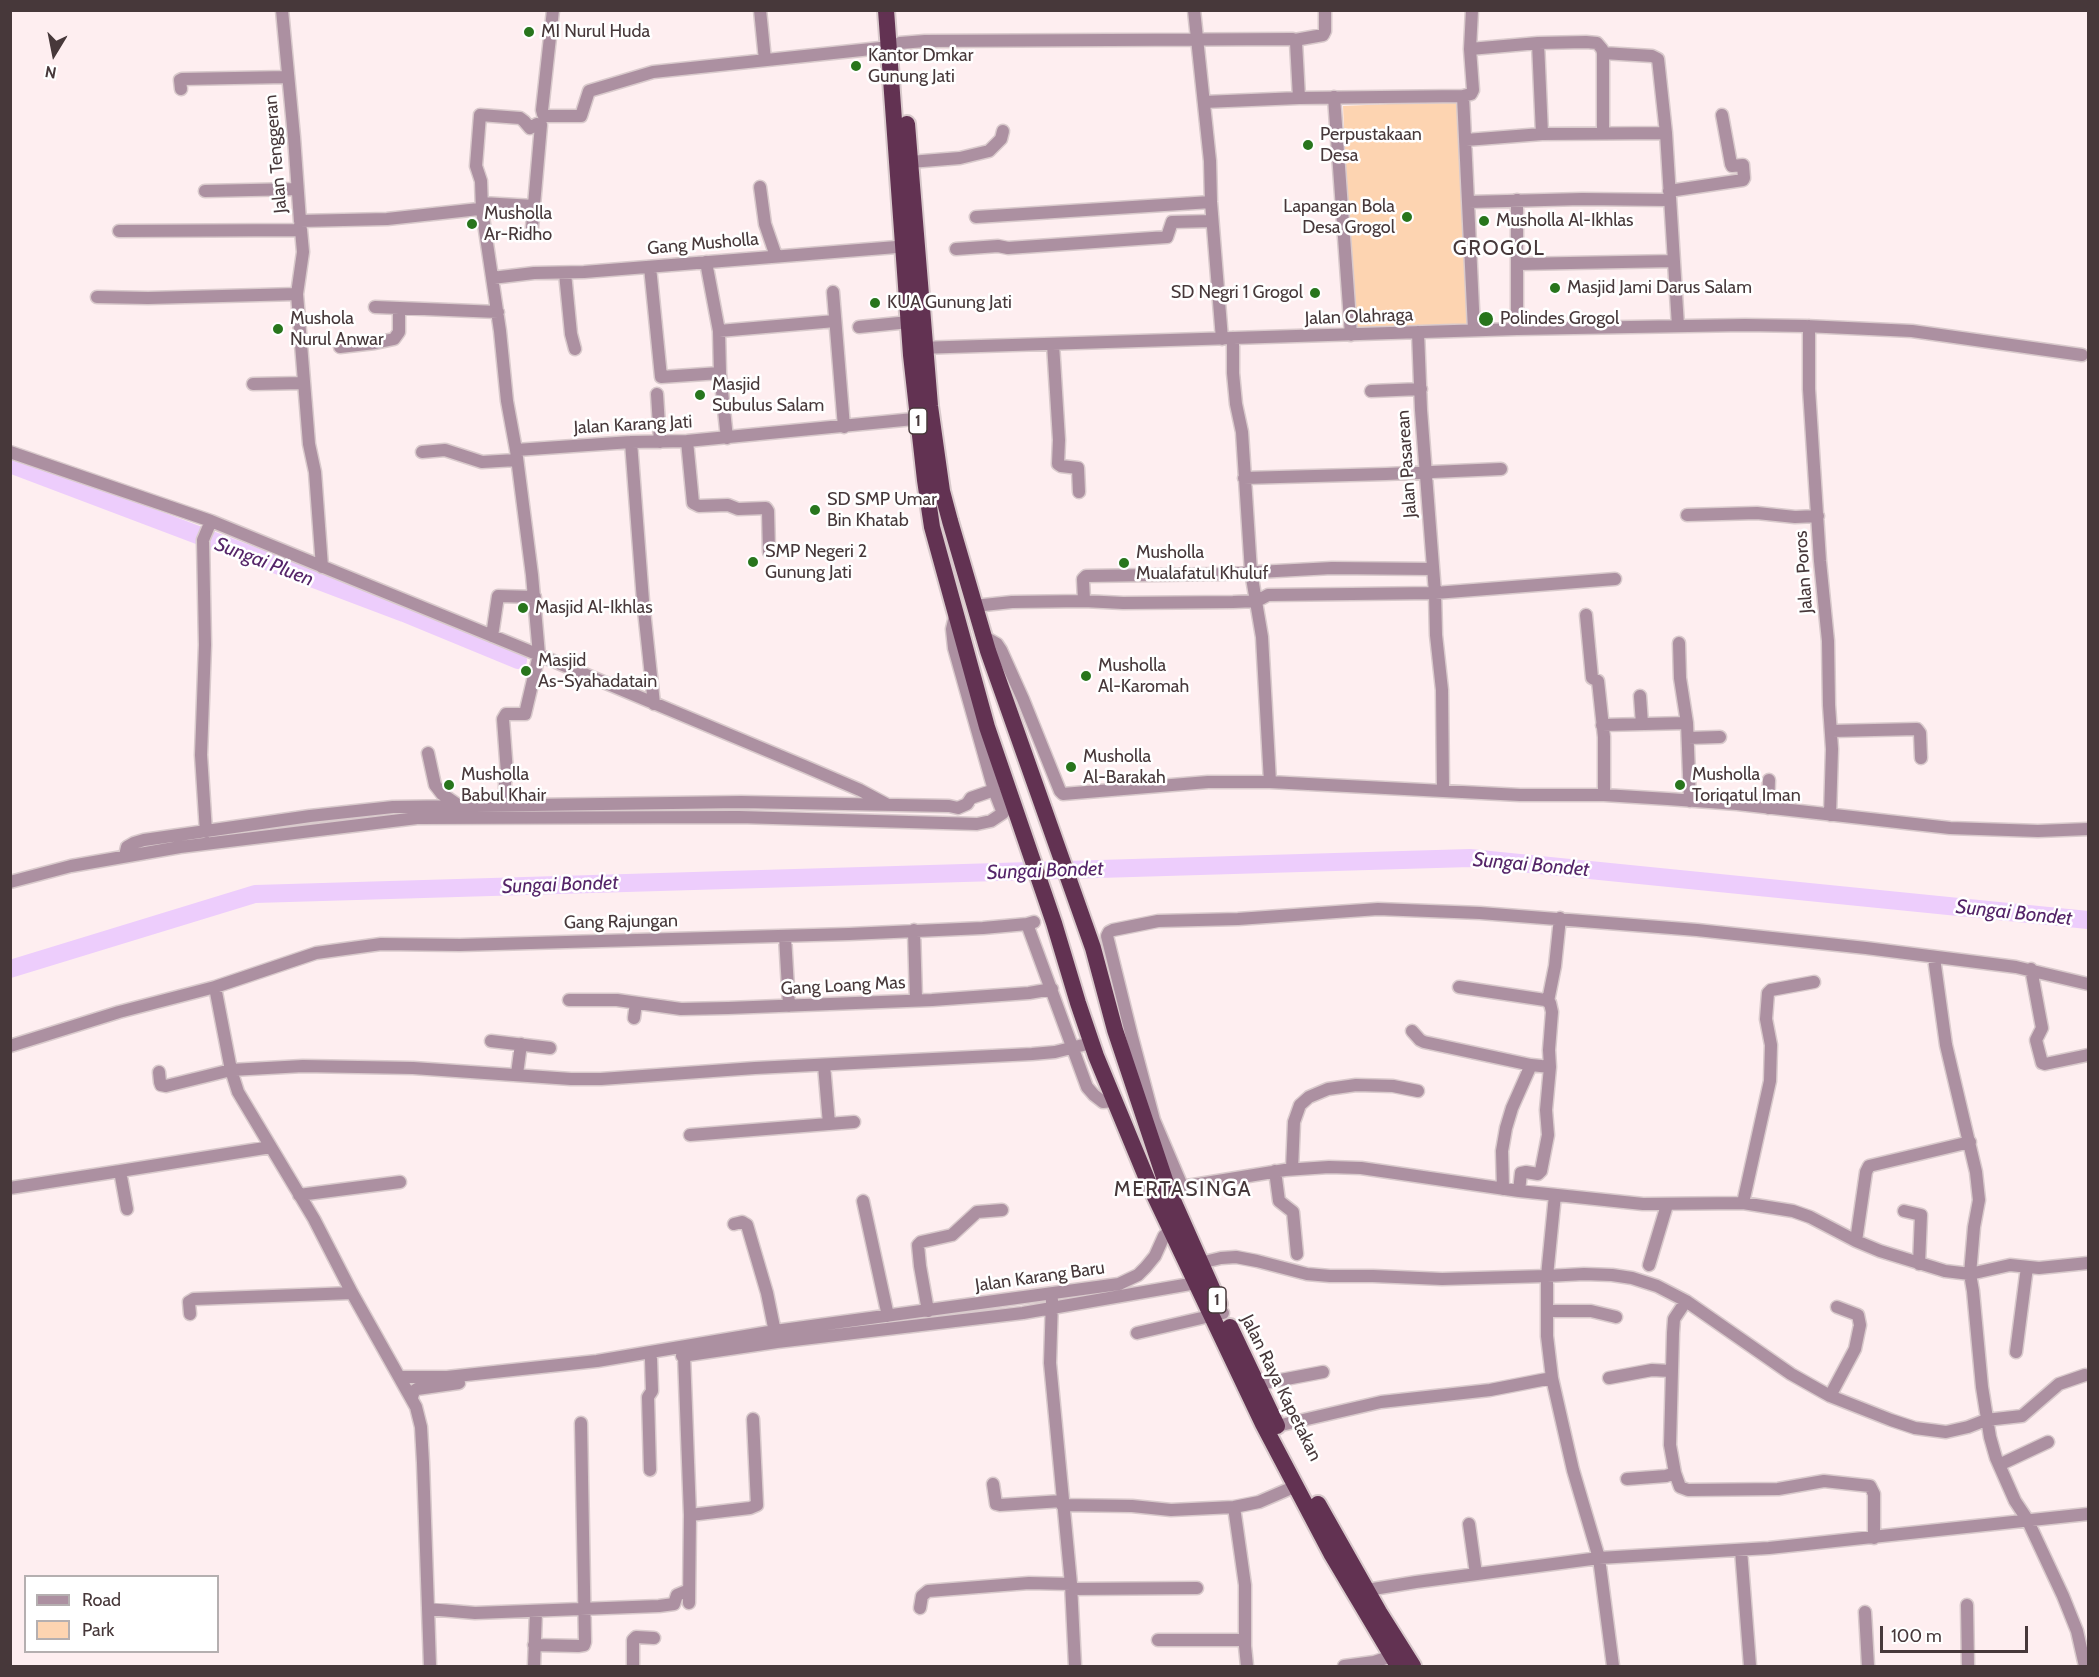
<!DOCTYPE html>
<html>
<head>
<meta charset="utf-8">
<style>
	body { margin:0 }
	#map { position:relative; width:2099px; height:1677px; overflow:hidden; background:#feeef0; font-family:Cabin,sans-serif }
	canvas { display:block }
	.frame { position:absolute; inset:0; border:12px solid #47383a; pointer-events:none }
	.legend { position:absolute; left:24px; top:1575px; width:195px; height:78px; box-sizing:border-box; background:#fff; border:2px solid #b5afb0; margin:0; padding:8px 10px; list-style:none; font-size:18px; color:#47383a }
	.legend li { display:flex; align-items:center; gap:12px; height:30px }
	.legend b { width:30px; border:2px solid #b5afb0 }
	.north { position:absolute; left:24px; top:24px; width:60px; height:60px; -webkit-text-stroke:4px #fff; paint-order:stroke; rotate:190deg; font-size:16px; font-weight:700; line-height:24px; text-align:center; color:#47383a }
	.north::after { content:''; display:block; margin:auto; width:21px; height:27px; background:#47383a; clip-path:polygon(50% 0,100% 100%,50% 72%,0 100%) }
	.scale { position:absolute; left:1880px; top:1626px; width:148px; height:27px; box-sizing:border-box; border:3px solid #47383a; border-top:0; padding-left:8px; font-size:18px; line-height:21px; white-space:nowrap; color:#47383a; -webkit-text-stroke:4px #fff; paint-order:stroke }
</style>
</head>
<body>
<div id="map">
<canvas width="2099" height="1677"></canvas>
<div class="frame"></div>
<ul class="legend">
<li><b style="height:8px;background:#ac90a1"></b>Road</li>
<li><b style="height:16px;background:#fdd4b1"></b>Park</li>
</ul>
<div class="north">N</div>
<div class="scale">100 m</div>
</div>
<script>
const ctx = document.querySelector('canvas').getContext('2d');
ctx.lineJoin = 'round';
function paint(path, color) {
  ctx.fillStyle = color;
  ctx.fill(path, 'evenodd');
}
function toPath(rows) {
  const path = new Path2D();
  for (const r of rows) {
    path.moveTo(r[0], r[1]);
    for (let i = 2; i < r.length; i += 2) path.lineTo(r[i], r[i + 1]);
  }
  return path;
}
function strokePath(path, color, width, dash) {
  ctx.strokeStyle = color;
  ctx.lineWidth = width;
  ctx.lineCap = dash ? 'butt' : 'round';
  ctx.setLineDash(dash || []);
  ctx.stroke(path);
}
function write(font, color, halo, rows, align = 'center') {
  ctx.font = font + ' Cabin,sans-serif';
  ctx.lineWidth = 5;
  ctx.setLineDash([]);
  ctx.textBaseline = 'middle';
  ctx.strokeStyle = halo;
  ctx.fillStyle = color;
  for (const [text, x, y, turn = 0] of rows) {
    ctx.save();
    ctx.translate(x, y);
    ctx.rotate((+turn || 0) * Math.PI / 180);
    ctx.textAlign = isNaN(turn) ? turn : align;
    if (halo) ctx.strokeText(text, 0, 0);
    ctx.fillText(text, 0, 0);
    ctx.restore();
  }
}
const green = toPath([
	[1460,101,1471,327,1354,332,1343,106]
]);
const river = toPath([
	[10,464,404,613,518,660],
	[10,969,255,894,1470,858,2088,920]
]);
const minor = toPath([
	[282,10,294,137,300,221,387,219,479,209,482,210],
	[553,10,542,110,543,114,547,116,581,116,589,91,653,72,890,47],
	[760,10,765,60],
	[1194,10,1210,161,1211,202,1222,339],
	[1295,40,1323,35,1325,31,1325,10],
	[900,43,925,41,1293,39,1296,42,1299,98,1463,96,1474,330],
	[1538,43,1542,134],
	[1470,49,1538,43,1586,42,1597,43,1602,49,1603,53,1652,56,1658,59,1666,133,1678,326],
	[1603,53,1603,133],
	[181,89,180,80,182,79,287,77],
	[1463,96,1471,94,1473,90,1470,49,1472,10],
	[1334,97,1351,335],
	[1204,102,1299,98],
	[1466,140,1542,134,1666,133],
	[910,162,960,158,989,151,1001,139,1003,131],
	[760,187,765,224,776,256],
	[205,191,297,189],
	[1669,191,1743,180,1744,178,1743,165,1732,166,1731,164,1722,115],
	[1517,200,1517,329],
	[1469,202,1582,199,1669,200],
	[482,203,534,206],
	[976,217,1211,202],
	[119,231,301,230,300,225],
	[956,249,998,246,1008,248,1167,237,1172,222,1212,221],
	[706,262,719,331,720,373,727,438],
	[1518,264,1674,261],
	[650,267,661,377,720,373],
	[565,273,571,334,575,349],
	[492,278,534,273,584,272,909,246],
	[833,292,844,427],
	[297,294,309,444,315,472,322,567],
	[97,297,148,298,297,294,303,252,301,230],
	[375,307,498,312],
	[1809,326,1809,389,1820,561,1828,641,1829,705,1832,749,1830,815],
	[859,327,909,322],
	[719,331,835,321],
	[1418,332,1421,410,1435,593,1436,635,1442,690,1443,790],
	[1233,338,1233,373,1236,404,1242,432,1251,572,1262,637,1270,782],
	[1053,344,1059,440,1058,464,1061,466,1078,468,1079,492],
	[340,347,375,343,394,339,399,332,399,309],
	[918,348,1517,329,1745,325,1805,326,1912,331,2082,355],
	[253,384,303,383],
	[1371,391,1421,389],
	[657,394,660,442],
	[687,441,693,503,699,506,728,505,738,509,766,508,768,511,769,552],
	[631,442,643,601,654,704],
	[516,450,631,442,687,441,924,418],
	[10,452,211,521,539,655,804,766,860,790,888,805],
	[422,452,445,450,482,462,516,460],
	[1244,478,1386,474,1501,469],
	[1687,515,1757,513,1795,517,1818,516],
	[1084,601,1083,579,1086,576,1221,574,1332,568,1433,569],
	[974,606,1012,602,1084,601,1123,603,1233,602,1257,601,1268,595,1435,593,1615,579],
	[1586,615,1592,678,1598,681,1604,737,1604,795],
	[492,636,498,596,535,597],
	[983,636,997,644,1001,650,1023,699,1060,791,1063,794,1208,782,1270,782,1520,795,1604,795,1668,799,1737,804,1950,828,2038,831,2088,829],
	[1679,643,1680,678,1687,723,1690,801],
	[1640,696,1642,724],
	[1602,725,1687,723],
	[1832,731,1917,729,1920,733,1921,758],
	[1688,738,1720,737],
	[428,753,435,785,442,794,458,805],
	[505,805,505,782,507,773,503,719,506,714,525,714,539,655,532,575,516,450,507,401,500,331,482,210,481,181,476,166,480,115,520,118,524,121,530,128,537,124,541,125,532,228],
	[1768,808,1769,780],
	[206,832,201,755,205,645,203,540,211,521],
	[125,856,127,847,134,843,144,840,310,816,393,807,741,802,949,806,958,808,967,804,971,798,994,790],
	[10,882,71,866,180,847,417,818,739,817,977,824,991,821,1003,813,994,790,954,648,952,629,955,616],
	[1027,924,1087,1087,1094,1095,1103,1102,1114,1101],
	[914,930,916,1000],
	[785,936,789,1006],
	[1934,958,1946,1045,1976,1172,1979,1200,1974,1227,1970,1274,2010,1265,2039,1268,2088,1263],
	[2031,969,2042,1028,2036,1040,2042,1063,2045,1064,2088,1055],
	[215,987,231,1070,238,1092,314,1219,352,1293,416,1407,421,1427,423,1463,430,1666],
	[1459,987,1545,1000,1550,1003,1552,1012,1549,1050,1550,1067,1546,1110,1548,1135,1541,1171,1538,1174,1526,1172,1521,1173,1519,1191],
	[569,1000,617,1000,681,1009,728,1008,932,1000,1029,993,1052,989],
	[1548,1001,1555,966,1560,918],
	[634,1018,636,1003],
	[1412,1031,1420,1040,1424,1042,1531,1065,1550,1067],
	[491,1041,550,1048],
	[10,1046,119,1012,215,987,316,953,381,944,460,945,849,934,983,928,1027,924,1034,922],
	[824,1065,829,1124],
	[159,1072,160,1082,161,1085,166,1086,231,1070,303,1066,413,1068,571,1079,601,1079,755,1068,1032,1054,1055,1052,1091,1043],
	[517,1074,521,1044],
	[690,1135,854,1122],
	[1292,1169,1294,1122,1300,1105,1309,1097,1328,1089,1356,1085,1393,1086,1418,1091],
	[1275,1171,1279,1201,1293,1212,1297,1254],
	[1182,1186,1154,1120,1132,1037,1107,936,1109,932,1113,930,1158,921,1238,919,1378,909,1480,913,1697,930,1866,948,2016,967,2088,984],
	[10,1188,120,1171],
	[1175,1188,1285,1170,1329,1167,1361,1168,1519,1191,1643,1204,1743,1203,1793,1211,1810,1217,1856,1241,1880,1251,1945,1271,1970,1274,1973,1291,1982,1387,1990,1437,1996,1458,2015,1501,2027,1519,2063,1596,2077,1631,2085,1666],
	[1503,1189,1502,1151,1506,1128,1512,1108,1531,1065],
	[299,1195,400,1182],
	[1555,1195,1547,1276,1584,1274,1612,1275,1632,1278,1657,1286,1686,1301,1791,1374,1830,1396,1891,1420,1915,1428,1946,1432,1968,1427,1986,1420,2022,1416,2059,1384,2085,1375],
	[863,1201,888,1316],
	[1743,1203,1770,1081,1771,1045,1766,1019,1768,993,1771,990,1814,982],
	[127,1209,120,1171,271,1147],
	[1904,1211,1921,1215,1919,1264],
	[734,1224,742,1222,747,1225,767,1293,776,1337],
	[1856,1241,1866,1172,1869,1166,1970,1142],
	[1200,1263,1221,1258,1236,1257,1257,1261,1307,1274,1330,1276,1373,1276,1442,1279,1547,1276,1547,1336,1552,1378,1573,1470,1599,1558,1613,1666],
	[1649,1265,1667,1205],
	[1052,1300,1050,1363,1071,1584,1075,1666],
	[928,1311,920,1266,918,1245,921,1242,952,1235,977,1212,1002,1210],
	[1547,1311,1591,1311,1616,1317],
	[190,1314,189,1302,194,1299,352,1293],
	[1137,1333,1223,1313],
	[2016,1352,2027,1267],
	[684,1355,690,1515,689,1603],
	[682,1356,777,1342,1023,1313,1196,1283],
	[400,1377,447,1377,597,1361,775,1331,1119,1284,1138,1275,1146,1267,1155,1256,1164,1236,1175,1226],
	[1609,1378,1652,1370,1671,1371],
	[1249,1386,1323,1372],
	[1830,1396,1855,1349,1860,1325,1858,1315,1837,1307],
	[412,1397,414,1391,417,1389,459,1383],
	[1277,1426,1381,1402,1490,1390,1552,1378],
	[1999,1465,2048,1442],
	[650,1470,648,1397,652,1391,651,1359],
	[1675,1473,1680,1487,1688,1490,1778,1489,1824,1481,1870,1486,1874,1494,1874,1538],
	[1627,1479,1666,1476,1675,1473,1670,1445,1673,1333,1674,1319,1686,1301],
	[993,1484,996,1504,1000,1505,1062,1501],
	[1062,1505,1132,1506,1171,1510,1234,1507,1259,1502,1296,1486],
	[1234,1507,1245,1585,1245,1646,1247,1666],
	[690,1515,750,1508,757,1505,753,1419],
	[1469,1524,1476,1574],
	[1741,1550,1750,1666],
	[1071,1589,1197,1588],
	[1360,1593,1367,1590,1416,1582,1599,1558,1769,1548,2088,1514],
	[1967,1605,1968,1666],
	[920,1608,922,1596,928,1591,1029,1583,1071,1584],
	[428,1609,475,1613,659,1606,674,1604,677,1595,689,1590],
	[1865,1612,1868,1666],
	[1158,1640,1245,1640],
	[534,1645,578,1646,584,1645,585,1642,581,1423],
	[534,1666,536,1611],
	[633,1666,633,1640,636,1637,654,1638],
	[1344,1666,1374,1662,1392,1656]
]);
const trunk = toPath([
	[886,10,911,355,925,480,932,527,987,727,1054,923,1078,1003,1096,1056,1149,1184,1263,1424,1332,1555,1398,1666],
	[907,124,930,406,942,491,950,521,988,651,1093,948,1115,1030,1168,1189,1219,1304],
	[1230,1327,1277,1426],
	[1318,1504,1379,1612,1413,1666]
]);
const markers = [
	[529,32,6,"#28751c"],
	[856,66,6,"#28751c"],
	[1308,145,6,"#28751c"],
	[1407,217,6,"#28751c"],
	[1484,221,6,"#28751c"],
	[472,224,6,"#28751c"],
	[1555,288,6,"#28751c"],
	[1315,293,6,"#28751c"],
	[875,303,6,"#28751c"],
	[1486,319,8,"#28751c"],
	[278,329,6,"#28751c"],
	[700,395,6,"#28751c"],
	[815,510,6,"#28751c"],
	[753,562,6,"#28751c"],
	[1124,563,6,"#28751c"],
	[523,608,6,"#28751c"],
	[526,671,6,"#28751c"],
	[1086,676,6,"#28751c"],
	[1071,767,6,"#28751c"],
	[449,785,6,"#28751c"],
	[1680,785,6,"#28751c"]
];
const shields = [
	[918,421,18],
	[1217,1300,18]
];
const shieldNames = [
	["1",918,421],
	["1",1217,1300]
];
const poiNames = [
	["MI Nurul Huda",541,32],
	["Kantor Dmkar",868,56],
	["Gunung Jati",868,77],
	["Perpustakaan",1320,135],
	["Desa",1320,156],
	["Lapangan Bola",1395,207,"right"],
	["Desa Grogol",1395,228,"right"],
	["Musholla",484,214],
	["Ar-Ridho",484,235],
	["Musholla Al-Ikhlas",1496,221],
	["Masjid Jami Darus Salam",1567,288],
	["SD Negri 1 Grogol",1303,293,"right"],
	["KUA Gunung Jati",887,303],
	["Mushola",290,319],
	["Nurul Anwar",290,340],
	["Polindes Grogol",1500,319],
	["Masjid",712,385],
	["Subulus Salam",712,406],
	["SD SMP Umar",827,500],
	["Bin Khatab",827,521],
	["SMP Negeri 2",765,552],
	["Gunung Jati",765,573],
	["Musholla",1136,553],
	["Mualafatul Khuluf",1136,574],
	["Masjid Al-Ikhlas",535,608],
	["Masjid",538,661],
	["As-Syahadatain",538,682],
	["Musholla",1098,666],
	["Al-Karomah",1098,687],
	["Musholla",1083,757],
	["Al-Barakah",1083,778],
	["Musholla",461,775],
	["Babul Khair",461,796],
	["Musholla",1692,775],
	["Toriqatul Iman",1692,796]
];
const streetNames = [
	["Jalan Tenggeran",276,154,-95],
	["Gang Musholla",703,244,-5],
	["Jalan Olahraga",1359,317,-2],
	["Jalan Karang Jati",633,425,-3],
	["Jalan Pasarean",1407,464,-94],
	["Jalan Poros",1804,572,-94],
	["Gang Rajungan",621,922,-1],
	["Gang Loang Mas",843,986,-3],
	["Jalan Karang Baru",1040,1277,-8],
	["Jalan Raya Kapetakan",1281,1388,64]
];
const waterNames = [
	["Sungai Pluen",264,562,21],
	["Sungai Bondet",1531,865,5],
	["Sungai Bondet",1045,871,-2],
	["Sungai Bondet",560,885,-2],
	["Sungai Bondet",2014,913,6]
];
const quarterNames = [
	["GROGOL",1499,249],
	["MERTASINGA",1183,1190]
];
paint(green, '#fdd4b1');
strokePath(river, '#edcdfc', 18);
strokePath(minor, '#d9cacc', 15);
strokePath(trunk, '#d9cacc', 20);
strokePath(minor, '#ac90a1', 12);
strokePath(trunk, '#623252', 16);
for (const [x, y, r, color] of markers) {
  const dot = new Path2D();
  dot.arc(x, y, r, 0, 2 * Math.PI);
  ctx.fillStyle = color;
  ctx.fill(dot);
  strokePath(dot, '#fff', 2);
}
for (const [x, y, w] of shields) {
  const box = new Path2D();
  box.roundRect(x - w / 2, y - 13, w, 26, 4.5);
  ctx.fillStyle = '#fff';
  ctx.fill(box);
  strokePath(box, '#47383a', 1.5);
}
write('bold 16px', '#47383a', null, shieldNames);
write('18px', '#47383a', '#fff', poiNames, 'left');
write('18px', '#47383a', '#fff', streetNames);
write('italic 20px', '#552569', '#fff', waterNames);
ctx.letterSpacing = '1.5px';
write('21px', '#47383a', '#fff', quarterNames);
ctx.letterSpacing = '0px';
</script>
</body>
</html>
